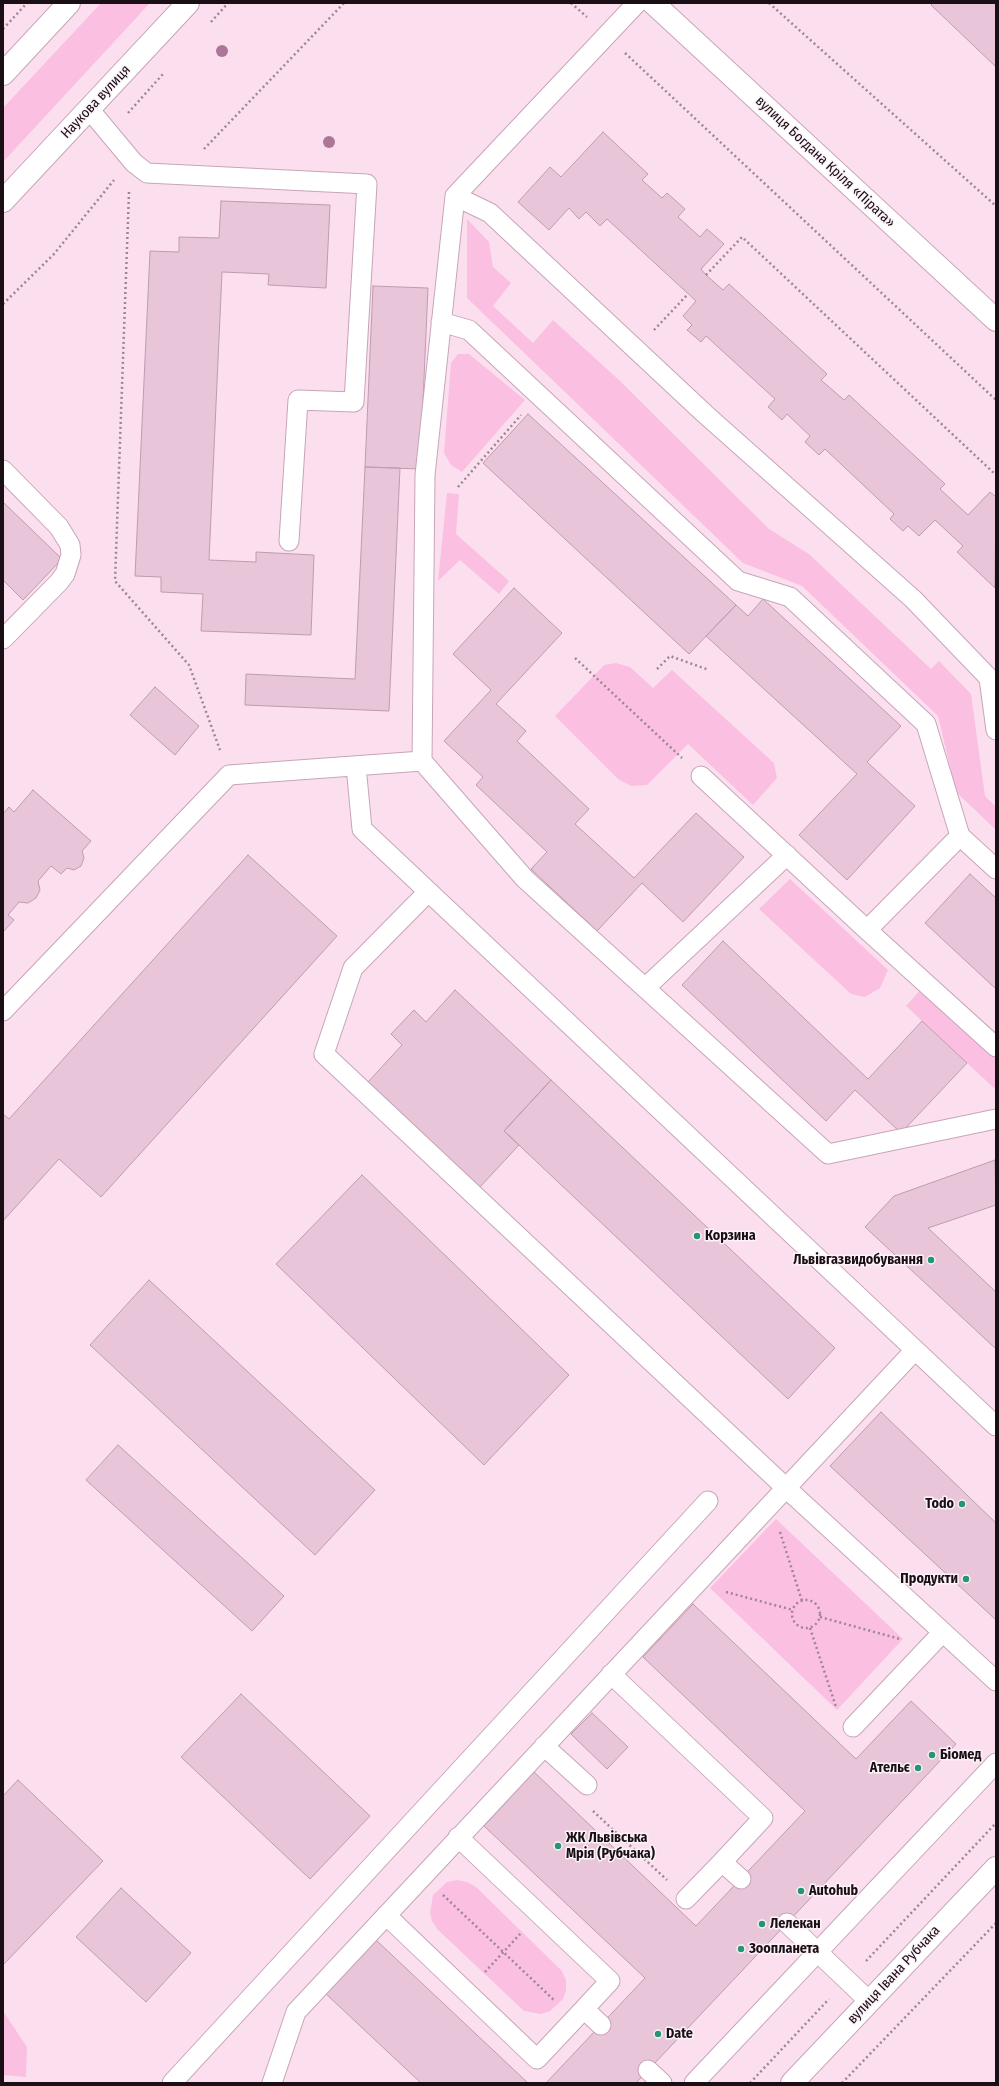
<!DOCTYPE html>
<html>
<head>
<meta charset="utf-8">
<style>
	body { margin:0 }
	#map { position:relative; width:999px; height:2086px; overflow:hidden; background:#fcdfef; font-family:"Fira Sans Condensed",sans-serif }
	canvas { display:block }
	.frame { position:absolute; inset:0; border:4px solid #1b0f16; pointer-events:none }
</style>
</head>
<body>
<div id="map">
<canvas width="999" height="2086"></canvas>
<div class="frame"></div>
</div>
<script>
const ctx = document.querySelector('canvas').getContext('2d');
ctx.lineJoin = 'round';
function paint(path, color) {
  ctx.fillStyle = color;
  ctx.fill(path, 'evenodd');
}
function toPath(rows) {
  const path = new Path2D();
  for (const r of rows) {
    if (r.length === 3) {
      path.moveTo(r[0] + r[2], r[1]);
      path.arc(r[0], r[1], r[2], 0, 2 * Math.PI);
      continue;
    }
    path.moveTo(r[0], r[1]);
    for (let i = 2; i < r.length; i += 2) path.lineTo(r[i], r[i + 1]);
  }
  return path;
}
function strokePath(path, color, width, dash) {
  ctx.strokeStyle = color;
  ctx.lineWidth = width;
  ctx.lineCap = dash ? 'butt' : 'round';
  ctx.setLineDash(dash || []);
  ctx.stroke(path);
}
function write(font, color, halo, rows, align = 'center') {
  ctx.font = font + ' "Fira Sans Condensed",sans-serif';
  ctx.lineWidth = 3;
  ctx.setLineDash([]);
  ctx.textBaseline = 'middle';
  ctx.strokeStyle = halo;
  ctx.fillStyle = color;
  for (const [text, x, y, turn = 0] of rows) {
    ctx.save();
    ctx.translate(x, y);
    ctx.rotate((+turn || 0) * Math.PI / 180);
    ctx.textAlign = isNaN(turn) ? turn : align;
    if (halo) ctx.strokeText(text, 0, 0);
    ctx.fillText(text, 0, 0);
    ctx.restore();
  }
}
const green = toPath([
	[101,3,150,3,3,162,3,108],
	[467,219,489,242,493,267,511,283,493,306,533,343,553,320,619,380,769,529,809,554,931,669,939,661,971,694,985,796,996,807,995,829,956,792,938,716,802,586,743,563,467,298],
	[458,354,469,354,525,400,462,472,451,465,444,453,451,363],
	[447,493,459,494,456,534,509,581,499,594,460,560,438,581],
	[616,663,630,667,653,688,672,670,774,763,777,778,753,805,688,744,647,785,631,786,618,779,555,716,604,665],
	[790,879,888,970,880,988,865,997,851,994,759,909],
	[923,987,996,1056,996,1090,906,1006],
	[776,1519,903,1639,837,1710,710,1588],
	[457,1880,467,1882,476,1887,562,1971,566,1980,566,1990,563,1999,550,2011,541,2014,524,2011,437,1929,432,1921,430,1913,433,1895,447,1882],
	[3,2011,27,2047,26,2077,3,2075]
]);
const building = toPath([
	[933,3,996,3,996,67,931,5,933,3],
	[603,132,648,174,642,180,662,198,667,193,685,209,678,217,700,237,707,229,724,244,701,269,706,275,723,290,729,284,827,374,821,380,844,400,849,395,945,484,940,489,968,515,990,492,996,497,995,588,957,552,963,546,935,520,919,536,908,526,903,531,890,519,894,514,825,449,819,455,805,442,810,436,787,414,782,420,768,407,775,399,706,336,701,342,687,330,692,325,683,316,696,301,607,219,600,226,586,212,579,219,569,208,549,230,518,202,550,167,561,177,603,132],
	[221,201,330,205,326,288,268,285,269,274,222,272,209,560,256,562,256,552,314,555,311,635,201,631,203,594,161,592,161,577,135,576,150,251,179,252,179,237,219,238,221,201],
	[373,286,428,288,420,469,365,467,373,286],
	[528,414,736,605,689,654,483,463,528,414],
	[365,467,400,468,389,711,245,705,246,674,355,679,365,467],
	[3,502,62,559,23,600,3,580,3,502],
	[514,588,562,633,496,704,526,731,517,741,589,809,575,824,634,878,696,813,744,857,683,922,642,883,597,931,531,869,547,852,476,785,483,777,444,741,491,690,453,654,514,588],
	[763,599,901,726,867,762,915,806,847,880,799,835,857,774,706,636,736,605,748,616,763,599],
	[155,687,199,726,175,755,130,715,155,687],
	[33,790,91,841,82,851,84,858,81,866,74,870,67,868,61,874,51,866,38,881,40,890,36,898,28,903,19,902,8,915,14,920,3,932,3,814,9,807,14,812,33,790],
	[248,855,337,936,101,1197,59,1159,3,1221,3,1114,9,1119,248,855],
	[970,874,996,898,996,989,925,923,970,874],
	[723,941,868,1079,922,1021,967,1063,901,1133,855,1090,826,1121,682,985,723,941],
	[455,990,551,1080,504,1131,519,1145,480,1187,368,1082,402,1045,391,1034,414,1010,426,1022,455,990],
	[551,1080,835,1348,788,1399,504,1131,551,1080],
	[995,1160,996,1205,928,1228,996,1292,996,1349,865,1227,894,1196,995,1160],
	[362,1175,569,1375,484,1465,276,1264,362,1175],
	[149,1280,375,1490,315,1555,90,1345,149,1280],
	[881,1412,996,1523,996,1620,830,1466,881,1412],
	[118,1445,284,1596,252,1631,86,1480,118,1445],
	[693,1604,856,1759,911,1701,956,1744,636,2083,546,2083,645,1978,484,1826,534,1772,696,1926,805,1811,643,1657,693,1604],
	[241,1694,370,1816,310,1879,181,1757,241,1694],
	[592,1713,628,1747,607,1769,571,1734,592,1713],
	[18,1780,103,1861,3,1965,3,1796,18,1780],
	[121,1888,191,1953,146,2002,76,1937,121,1888],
	[376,1940,528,2083,421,2083,325,1993,376,1940]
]);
const path = toPath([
	[571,3,587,17],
	[769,3,996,206],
	[211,22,228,3],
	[3,29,27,3],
	[625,53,996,400],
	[128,113,163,74],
	[204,149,344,3],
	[129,192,115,581,189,665,220,750],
	[706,275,742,237,996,475],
	[3,304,54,254,114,180],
	[654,330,688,294],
	[458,487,521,415],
	[575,658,682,758],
	[657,669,670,656,709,670],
	[780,1532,802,1601],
	[726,1592,793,1610],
	[806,1614,14],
	[820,1617,900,1639],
	[810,1628,836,1707],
	[593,1811,667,1880],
	[443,1895,555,2001],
	[866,1961,996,1823],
	[485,1972,521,1933],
	[750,2083,829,1999],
	[842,2083,996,1923]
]);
const lane = toPath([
	[637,3,455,196,425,475,422,761,525,879,828,1154,996,1119],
	[89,109,134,163,147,173,367,184,354,402,298,400,289,541],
	[455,196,490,213,705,414,913,599,989,678,996,730],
	[441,322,469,330,738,581,790,597,926,724,960,836],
	[3,470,59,527,70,545,71,555,65,574,59,582,3,639],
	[356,766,362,829,996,1426],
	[701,776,867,930],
	[996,869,960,836,867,930,996,1047],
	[428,892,353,968,324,1054,785,1487,996,1681],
	[645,988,787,855],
	[3,1011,229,775,422,761],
	[611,1674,763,1818,722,1862],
	[853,1727,943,1632],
	[544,1746,587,1785],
	[458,1837,610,1981,584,2009],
	[686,1899,722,1862,741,1879],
	[386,1915,537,2059,584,2009,601,2025],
	[787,1923,869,2001],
	[648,2070,662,2083],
	[172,2083,708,1501],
	[272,2083,296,2012,915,1350],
	[694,2083,996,1763]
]);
const secondary = toPath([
	[653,3,996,320],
	[3,74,69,3],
	[3,201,188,3],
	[792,2083,996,1868]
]);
const trees = [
	[222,51],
	[329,142]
];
const markers = [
	[697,1236,4,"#279474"],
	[931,1260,4,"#279474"],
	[962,1504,4,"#279474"],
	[966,1579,4,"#279474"],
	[932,1755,4,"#279474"],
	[918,1768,4,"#279474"],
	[558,1846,4,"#279474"],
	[801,1891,4,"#279474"],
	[762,1924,4,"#279474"],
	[741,1949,4,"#279474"],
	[658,2034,4,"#279474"]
];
const streetNames = [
	["Наукова вулиця",96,102,-47],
	["вулиця Богдана Кріля «Пірата»",825,162,43],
	["вулиця Івана Рубчака",894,1975,-47]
];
const poiNames = [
	["Корзина",705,1236],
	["Львівгазвидобування",923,1260,"right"],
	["Todo",954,1504,"right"],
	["Продукти",958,1579,"right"],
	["Біомед",940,1755],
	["Ательє",910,1768,"right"],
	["ЖК Львівська",566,1838],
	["Мрія (Рубчака)",566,1854],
	["Autohub",809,1891],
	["Лелекан",770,1924],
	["Зоопланета",749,1949],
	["Date",666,2034]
];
paint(green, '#fbbfe2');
paint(building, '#e8c5d9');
strokePath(building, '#bd9caf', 1);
strokePath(lane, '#c7a5b9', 21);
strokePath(secondary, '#c7a5b9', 24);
strokePath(path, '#9c8692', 2.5, [2, 3]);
strokePath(lane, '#fff', 19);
strokePath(secondary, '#fff', 22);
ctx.fillStyle = '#ac7699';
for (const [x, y] of trees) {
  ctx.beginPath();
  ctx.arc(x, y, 6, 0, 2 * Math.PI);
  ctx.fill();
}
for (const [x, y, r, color] of markers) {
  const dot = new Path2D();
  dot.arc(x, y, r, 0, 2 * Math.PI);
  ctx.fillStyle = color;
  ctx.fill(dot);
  strokePath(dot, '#fbf3f7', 1.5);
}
write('14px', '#1b0f16', '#fbf3f7', streetNames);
write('bold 14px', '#1b0f16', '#fbf3f7', poiNames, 'left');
</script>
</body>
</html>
